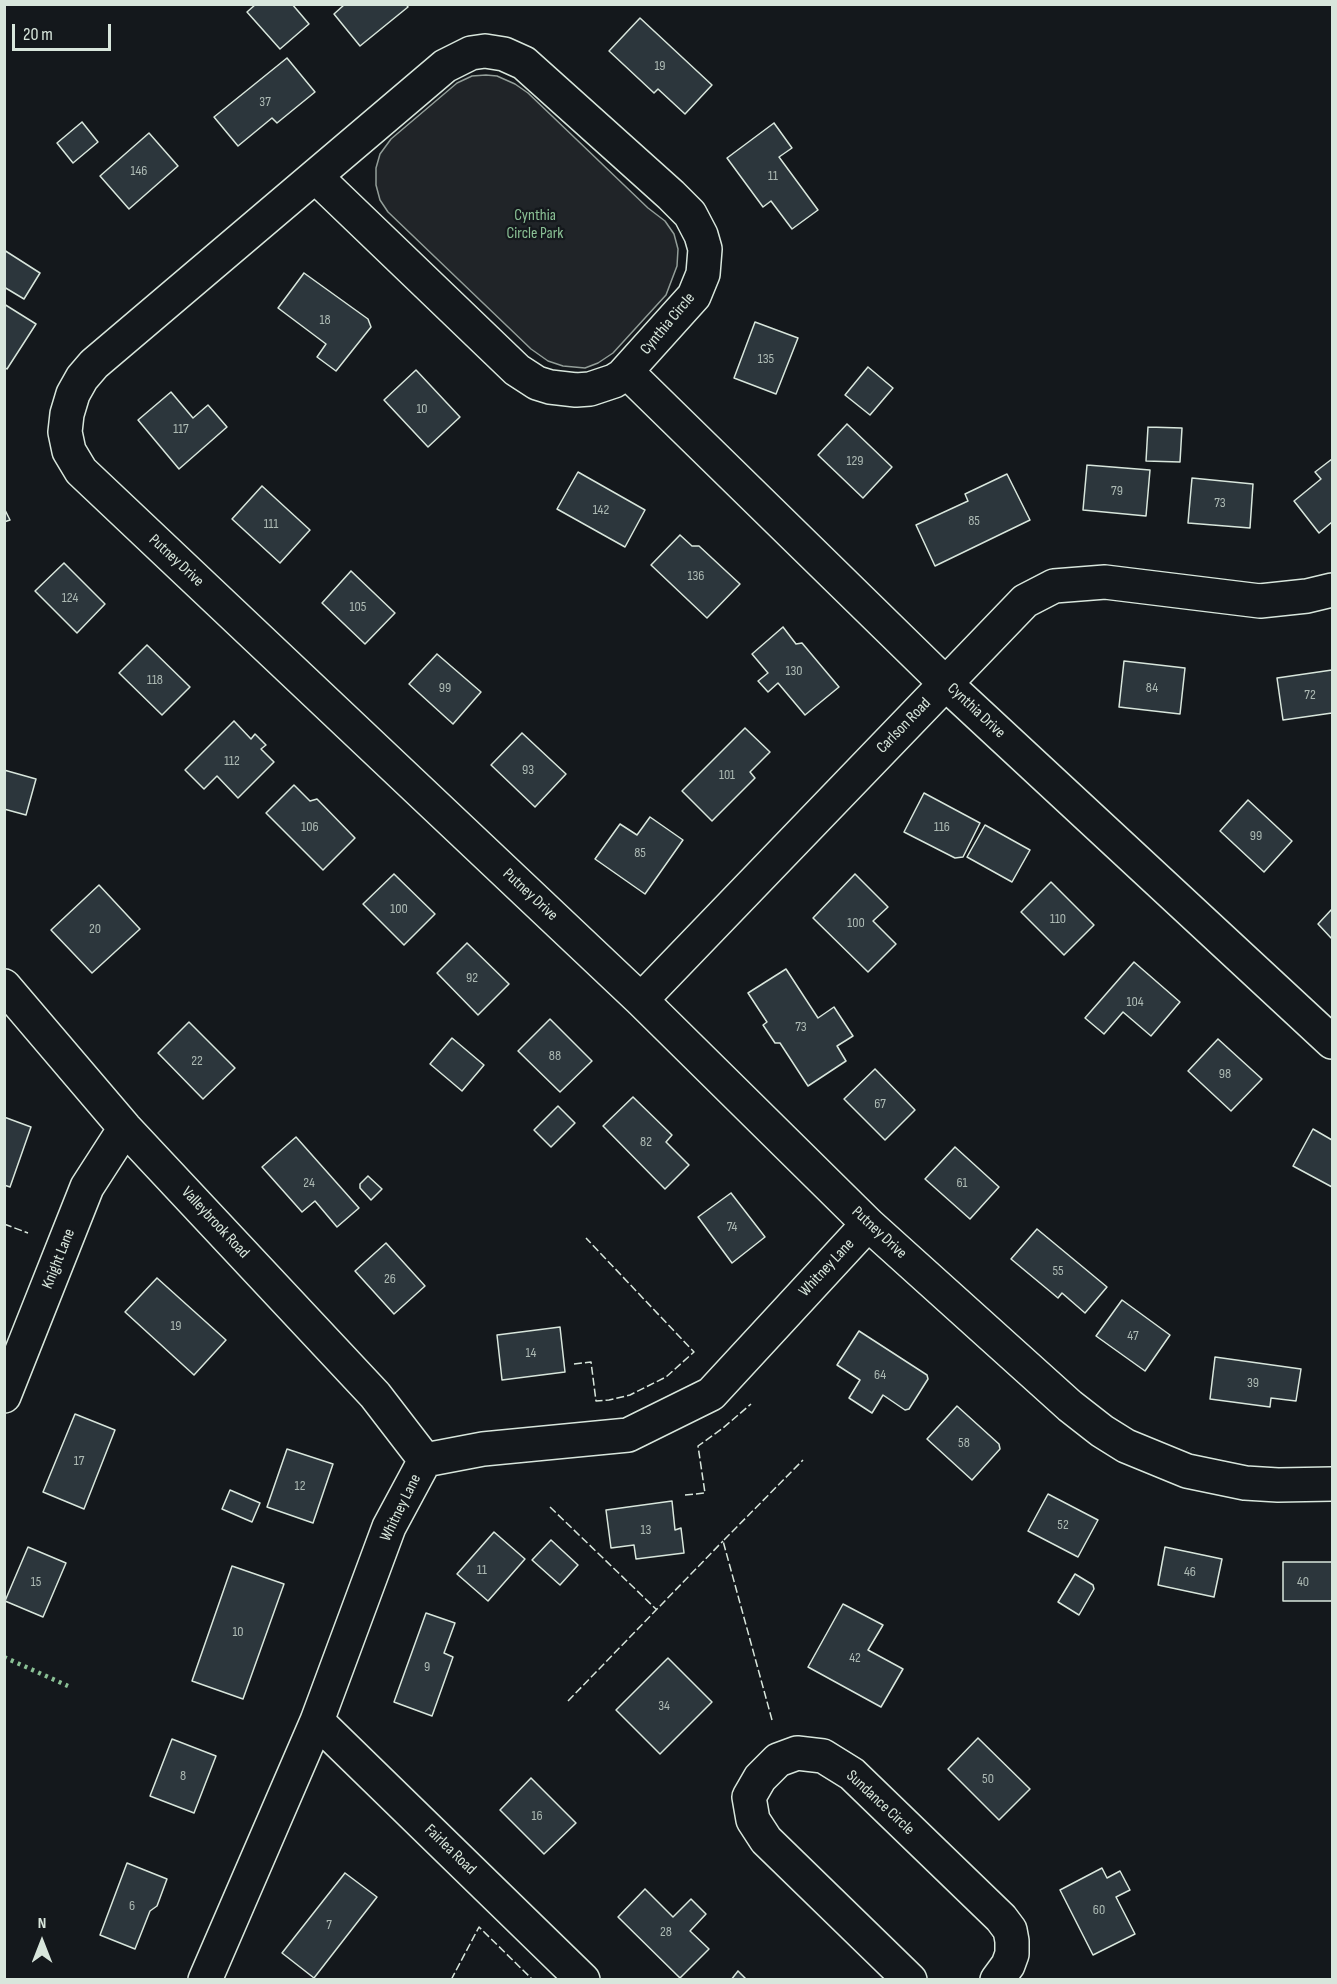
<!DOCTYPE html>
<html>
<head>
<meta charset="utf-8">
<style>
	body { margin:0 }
	#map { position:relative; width:1337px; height:1984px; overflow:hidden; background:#14181c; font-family:"Sofia Sans Condensed",sans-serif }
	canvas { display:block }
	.frame { position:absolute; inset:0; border:6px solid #d8e6dc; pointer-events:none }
	.north { position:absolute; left:12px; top:1912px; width:60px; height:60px; -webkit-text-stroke:4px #14181c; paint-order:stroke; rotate:0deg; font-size:16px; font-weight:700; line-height:24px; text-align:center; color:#d8e6dc }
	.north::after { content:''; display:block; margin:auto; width:21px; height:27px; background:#d8e6dc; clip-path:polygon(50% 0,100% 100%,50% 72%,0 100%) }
	.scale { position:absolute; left:12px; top:24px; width:99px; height:27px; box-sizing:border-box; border:3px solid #d8e6dc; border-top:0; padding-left:8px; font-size:18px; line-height:21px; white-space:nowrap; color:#d8e6dc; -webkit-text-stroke:4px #14181c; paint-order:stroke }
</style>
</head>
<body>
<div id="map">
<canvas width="1337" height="1984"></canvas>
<div class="frame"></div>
<div class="north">N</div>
<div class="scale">20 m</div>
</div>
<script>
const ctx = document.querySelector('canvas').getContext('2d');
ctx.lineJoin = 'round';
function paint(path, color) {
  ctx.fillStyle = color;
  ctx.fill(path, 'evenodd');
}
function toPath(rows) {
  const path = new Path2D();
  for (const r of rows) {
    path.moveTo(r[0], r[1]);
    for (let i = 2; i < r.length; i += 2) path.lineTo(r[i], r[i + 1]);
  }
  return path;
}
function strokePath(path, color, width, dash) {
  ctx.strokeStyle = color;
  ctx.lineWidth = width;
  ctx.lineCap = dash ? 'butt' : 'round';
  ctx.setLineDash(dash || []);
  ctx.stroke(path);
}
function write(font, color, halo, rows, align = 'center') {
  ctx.font = font + ' "Sofia Sans Condensed",sans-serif';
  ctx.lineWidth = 4.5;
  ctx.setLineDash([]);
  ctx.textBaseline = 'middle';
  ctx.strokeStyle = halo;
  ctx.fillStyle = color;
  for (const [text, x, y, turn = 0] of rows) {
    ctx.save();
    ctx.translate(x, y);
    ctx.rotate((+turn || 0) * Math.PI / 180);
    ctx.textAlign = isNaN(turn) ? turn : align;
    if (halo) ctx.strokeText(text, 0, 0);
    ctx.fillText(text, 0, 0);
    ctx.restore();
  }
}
const green = toPath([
	[486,75,497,76,515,84,528,93,648,208,665,221,674,234,678,249,677,266,666,295,613,353,598,363,585,368,563,366,548,361,531,349,388,212,380,200,376,185,376,168,380,154,391,139,457,83,472,76,486,75]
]);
const building = toPath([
	[256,4,292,4,309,24,280,49,247,12,256,4],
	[345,4,406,4,408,7,360,46,334,14,345,4],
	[640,18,712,85,685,114,658,89,654,93,609,51,640,18],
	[287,58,315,92,277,123,272,118,238,146,214,117,287,58],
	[82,122,98,142,73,163,57,143,82,122],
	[774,123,792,148,779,157,818,210,792,229,771,201,763,207,727,158,774,123],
	[149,133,178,166,129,209,100,176,149,133],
	[4,250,40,273,24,299,4,287,4,250],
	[304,273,368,319,371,327,336,371,317,357,326,344,278,308,304,273],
	[4,304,36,324,7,369,4,367,4,304],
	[755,322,798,338,776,394,734,378,755,322],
	[868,367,893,388,870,415,845,395,868,367],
	[416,370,460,417,428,447,384,400,416,370],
	[171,392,193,418,208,405,227,427,179,469,138,420,171,392],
	[847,424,892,467,863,498,818,455,847,424],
	[1148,427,1182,428,1180,462,1146,461,1148,427],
	[1332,459,1332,522,1319,533,1294,501,1321,479,1315,472,1332,459],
	[1087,465,1150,470,1146,516,1083,510,1087,465],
	[578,472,645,510,625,547,557,509,578,472],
	[1007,474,1030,520,935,566,916,525,968,501,965,494,1007,474],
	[1192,478,1253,484,1250,528,1188,523,1192,478],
	[262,486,310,530,280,563,232,519,262,486],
	[4,508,10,520,4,522,4,508],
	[680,535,692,546,699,546,740,584,707,618,651,565,680,535],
	[64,563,105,604,77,633,35,591,64,563],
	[351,571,395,613,365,644,322,603,351,571],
	[783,627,796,644,802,643,839,687,805,715,778,683,768,692,758,681,768,673,752,654,783,627],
	[147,645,190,687,162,715,119,673,147,645],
	[437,654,481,692,453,724,409,684,437,654],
	[1124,661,1185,668,1180,714,1119,707,1124,661],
	[1332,670,1332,713,1283,720,1277,678,1332,670],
	[234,721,251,739,255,734,266,745,261,749,274,762,238,798,217,776,204,789,185,770,234,721],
	[745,728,770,752,750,772,755,778,712,821,682,791,745,728],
	[522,733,566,774,535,807,491,765,522,733],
	[4,770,36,779,26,815,4,809,4,770],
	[294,785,310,801,317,799,355,838,323,870,266,813,294,785],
	[924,793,980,823,963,857,955,858,904,832,924,793],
	[1248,800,1292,841,1264,872,1220,831,1248,800],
	[650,817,683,840,645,894,595,859,620,824,637,835,650,817],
	[985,825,1030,850,1012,882,967,857,985,825],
	[394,874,435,914,404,945,363,904,394,874],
	[855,874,888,907,873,921,896,944,868,972,813,918,855,874],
	[1051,882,1094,925,1064,955,1021,912,1051,882],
	[99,885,140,929,92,973,51,930,99,885],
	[1332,909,1332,939,1318,924,1332,909],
	[467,943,509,984,478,1015,437,973,467,943],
	[1134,962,1180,1002,1151,1036,1123,1012,1104,1034,1085,1018,1134,962],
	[786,969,818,1018,834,1007,853,1036,837,1046,846,1061,808,1086,780,1043,775,1043,763,1025,767,1022,748,993,786,969],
	[550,1019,592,1061,560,1092,518,1051,550,1019],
	[189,1022,235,1068,203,1099,158,1053,189,1022],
	[452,1038,484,1065,462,1091,430,1064,452,1038],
	[1218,1039,1262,1079,1231,1111,1188,1071,1218,1039],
	[875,1069,915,1110,885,1140,844,1099,875,1069],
	[633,1097,672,1135,666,1142,689,1165,665,1189,603,1126,633,1097],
	[558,1106,575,1123,551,1147,534,1130,558,1106],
	[4,1117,31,1127,10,1187,4,1185,4,1117],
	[1313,1129,1332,1140,1332,1187,1293,1166,1313,1129],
	[296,1137,359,1208,337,1227,315,1201,302,1212,262,1167,296,1137],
	[955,1147,999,1187,970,1219,925,1179,955,1147],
	[368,1176,382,1189,371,1200,360,1188,360,1184,368,1176],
	[731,1193,765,1237,732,1263,698,1217,731,1193],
	[1037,1229,1107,1287,1085,1313,1062,1293,1058,1298,1011,1259,1037,1229],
	[386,1243,425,1286,394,1314,355,1271,386,1243],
	[157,1278,226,1340,194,1375,125,1312,157,1278],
	[1122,1300,1170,1335,1145,1371,1096,1336,1122,1300],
	[560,1327,565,1372,502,1380,497,1335,560,1327],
	[859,1331,927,1375,928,1379,909,1409,905,1410,883,1395,872,1413,849,1398,860,1380,837,1365,859,1331],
	[1215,1357,1301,1369,1296,1401,1271,1398,1270,1407,1210,1399,1215,1357],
	[957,1406,999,1444,1000,1449,972,1480,927,1439,957,1406],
	[75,1414,115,1430,84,1509,43,1492,75,1414],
	[287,1449,333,1464,313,1523,267,1507,287,1449],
	[230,1490,260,1503,252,1522,222,1509,230,1490],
	[1048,1494,1098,1520,1078,1557,1028,1531,1048,1494],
	[672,1501,675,1530,681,1528,684,1553,636,1559,634,1545,611,1548,606,1510,672,1501],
	[494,1532,525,1559,488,1601,457,1574,494,1532],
	[551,1540,578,1565,560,1585,532,1560,551,1540],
	[28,1547,66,1563,43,1617,5,1601,28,1547],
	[1165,1547,1222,1559,1214,1597,1158,1585,1165,1547],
	[1283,1562,1332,1562,1332,1601,1283,1601,1283,1562],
	[232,1566,284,1584,243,1699,192,1681,232,1566],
	[1075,1574,1093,1585,1094,1589,1079,1615,1058,1602,1075,1574],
	[843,1604,883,1625,868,1650,903,1669,881,1707,808,1667,843,1604],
	[426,1613,455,1623,444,1653,453,1657,432,1716,394,1702,426,1613],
	[668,1658,712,1702,660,1754,616,1710,668,1658],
	[978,1738,1030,1789,999,1820,948,1769,978,1738],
	[172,1739,216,1756,194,1813,150,1796,172,1739],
	[531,1778,576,1823,544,1854,500,1810,531,1778],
	[127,1863,167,1879,157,1906,150,1911,135,1949,100,1935,127,1863],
	[1102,1868,1107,1878,1120,1871,1130,1890,1116,1897,1135,1934,1093,1955,1060,1890,1102,1868],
	[345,1873,377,1897,314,1978,282,1953,345,1873],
	[645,1889,673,1917,691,1899,706,1914,690,1931,709,1949,680,1978,618,1917,645,1889],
	[738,1971,747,1980,731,1980,738,1971]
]);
const minor = toPath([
	[316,177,517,370,537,383,550,387,576,390,590,389,614,381,622,376,694,296,703,274,705,249,701,235,690,214,671,195,524,63,504,54,485,51,471,53,445,66,94,364,82,378,73,394,67,414,65,432,69,451,81,471,641,1000,868,1224,1070,1406,1102,1431,1126,1446,1187,1471,1245,1483,1278,1485,1332,1484],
	[627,372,945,683,1332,1042],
	[4,986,125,1128,375,1395,425,1460],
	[641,1000,1025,601,1054,586,1105,582,1260,601,1307,596,1332,590],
	[4,1396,87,1187,125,1128],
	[317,1721,583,1980],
	[205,1980,317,1721,389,1527,425,1460,483,1449,628,1435,711,1394,868,1224],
	[910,1980,766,1840,753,1820,749,1797,760,1778,778,1760,797,1753,823,1756,852,1774,1001,1918,1010,1930,1012,1941,1012,1954,1008,1965,997,1980]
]);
const hedge = toPath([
	[4,1657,68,1686]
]);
const fence = toPath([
	[4,1224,28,1233],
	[574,1364,591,1362,596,1401,609,1400,630,1395,666,1377,694,1352,586,1238],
	[685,1495,705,1493,698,1446,723,1428,751,1404],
	[550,1507,657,1610],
	[568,1701,723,1541],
	[772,1720,723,1541,803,1460],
	[451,1980,479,1927,533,1980]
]);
const numberNames = [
	["19",660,66],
	["37",265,102],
	["146",139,171],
	["11",773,176],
	["18",325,320],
	["135",766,359],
	["10",422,409],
	["117",181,429],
	["129",855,461],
	["79",1117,491],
	["73",1220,503],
	["142",601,510],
	["85",974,521],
	["111",271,524],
	["136",696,576],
	["124",70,598],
	["105",358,607],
	["130",794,671],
	["118",155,680],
	["99",445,688],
	["84",1152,688],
	["72",1310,695],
	["112",232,761],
	["93",528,770],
	["101",727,775],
	["106",310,827],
	["116",942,827],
	["99",1256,836],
	["85",640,853],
	["100",399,909],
	["110",1058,919],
	["100",856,923],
	["20",95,929],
	["92",472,978],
	["104",1135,1002],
	["73",801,1027],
	["88",555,1056],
	["22",197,1061],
	["98",1225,1074],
	["67",880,1104],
	["82",646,1142],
	["24",309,1183],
	["61",962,1183],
	["74",732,1227],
	["55",1058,1271],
	["26",390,1279],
	["19",176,1326],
	["47",1133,1336],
	["14",531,1353],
	["64",880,1375],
	["39",1253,1383],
	["58",964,1443],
	["17",79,1461],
	["12",300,1486],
	["52",1063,1525],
	["13",646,1530],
	["11",482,1570],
	["46",1190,1572],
	["15",36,1582],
	["40",1303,1582],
	["10",238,1632],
	["42",855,1658],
	["9",427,1667],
	["34",664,1706],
	["8",183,1776],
	["50",988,1779],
	["16",537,1816],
	["6",132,1906],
	["60",1099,1910],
	["7",329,1925],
	["28",666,1932]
];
const parkNames = [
	["Cynthia",535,216],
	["Circle Park",535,234]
];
const streetNames = [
	["Cynthia Circle",668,324,-50],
	["Putney Drive",176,561,43],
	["Cynthia Drive",976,711,43],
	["Carlson Road",904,726,-46],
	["Putney Drive",530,895,43],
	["Valleybrook Road",215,1223,47],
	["Putney Drive",879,1233,43],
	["Knight Lane",59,1259,-68],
	["Whitney Lane",827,1268,-47],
	["Whitney Lane",401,1508,-64],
	["Sundance Circle",880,1803,43],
	["Fairlea Road",450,1850,44]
];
paint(green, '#202428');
strokePath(green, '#939e99', 1.5);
paint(building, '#2c363c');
strokePath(building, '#d8e6dc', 1.5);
strokePath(minor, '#d8e6dc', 36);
strokePath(minor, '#14181c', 33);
strokePath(hedge, '#8ac095', 4.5, [3, 4.5]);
strokePath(fence, '#d8e6dc', 1.5, [8, 3]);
write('14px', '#adbab4', null, numberNames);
write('16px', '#8ac095', '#14181c', parkNames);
write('16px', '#d8e6dc', '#14181c', streetNames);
</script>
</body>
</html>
